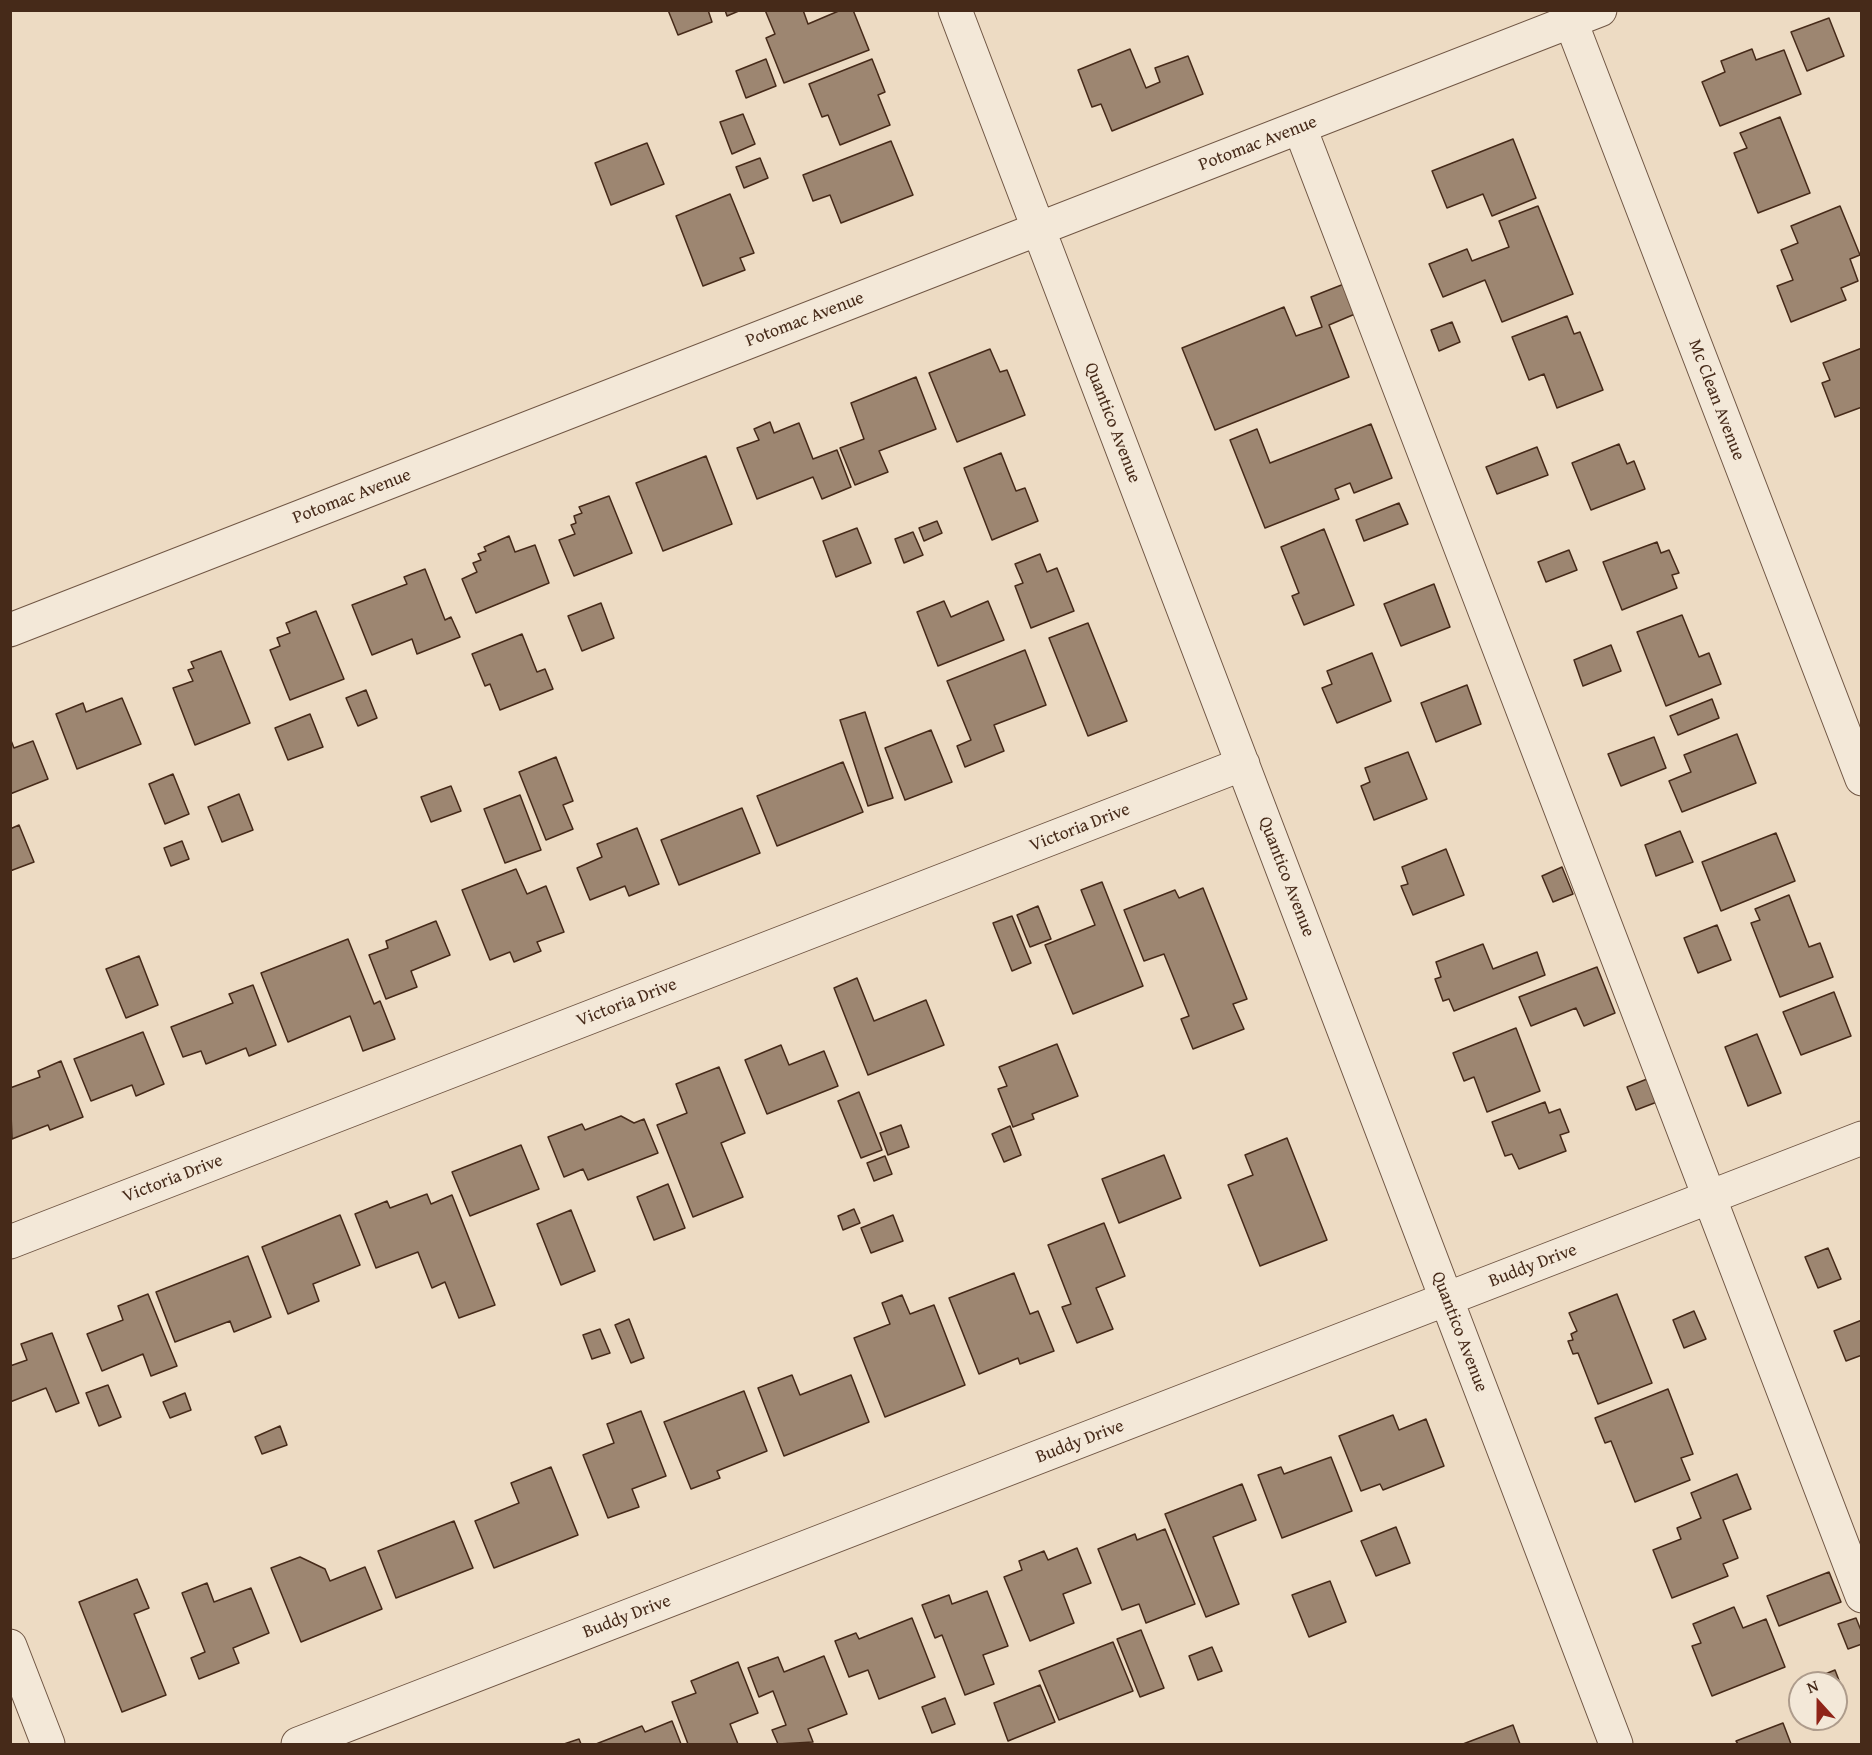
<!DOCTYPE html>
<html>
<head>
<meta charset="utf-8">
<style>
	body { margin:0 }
	#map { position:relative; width:1872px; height:1755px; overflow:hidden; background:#eddbc3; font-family:"Gentium Book Plus",serif }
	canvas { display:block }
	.frame { position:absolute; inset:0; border:12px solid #462a19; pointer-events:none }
	.north { position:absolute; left:1788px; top:1671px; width:60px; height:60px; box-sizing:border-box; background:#f3e8d8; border:2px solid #ae9c8c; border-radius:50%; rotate:339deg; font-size:16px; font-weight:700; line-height:24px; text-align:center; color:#462a19 }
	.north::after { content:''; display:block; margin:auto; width:21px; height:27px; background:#8f2418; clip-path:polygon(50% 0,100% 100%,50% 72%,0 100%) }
</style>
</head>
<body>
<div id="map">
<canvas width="1872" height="1755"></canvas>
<div class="frame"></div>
<div class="north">N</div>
</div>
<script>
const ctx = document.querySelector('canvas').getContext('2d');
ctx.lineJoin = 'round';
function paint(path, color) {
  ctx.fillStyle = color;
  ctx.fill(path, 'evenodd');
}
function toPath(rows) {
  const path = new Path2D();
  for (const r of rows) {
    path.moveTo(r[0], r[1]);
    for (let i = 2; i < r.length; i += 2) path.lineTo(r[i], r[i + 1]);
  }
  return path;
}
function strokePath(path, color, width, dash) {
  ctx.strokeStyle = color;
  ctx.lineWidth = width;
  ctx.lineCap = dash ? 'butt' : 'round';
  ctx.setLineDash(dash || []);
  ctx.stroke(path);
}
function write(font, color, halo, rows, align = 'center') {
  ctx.font = font + ' "Gentium Book Plus",serif';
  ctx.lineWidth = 4.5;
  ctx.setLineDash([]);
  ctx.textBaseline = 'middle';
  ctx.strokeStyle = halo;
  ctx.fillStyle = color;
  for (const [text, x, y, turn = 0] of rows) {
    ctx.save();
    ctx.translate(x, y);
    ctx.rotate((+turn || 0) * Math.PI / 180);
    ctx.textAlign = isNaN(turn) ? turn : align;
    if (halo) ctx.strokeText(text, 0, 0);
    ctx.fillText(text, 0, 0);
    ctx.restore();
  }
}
const building = toPath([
	[668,10,708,10,712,22,678,35,668,10],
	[725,10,741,10,727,16,725,10],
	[765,10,803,10,808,24,841,10,853,10,869,50,784,83,766,38,775,34,765,10],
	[1829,18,1844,56,1807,71,1791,32,1829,18],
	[1130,49,1146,88,1160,82,1155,68,1188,56,1203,94,1112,131,1101,104,1092,107,1078,70,1130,49],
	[1752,49,1756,60,1784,50,1801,94,1720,126,1702,82,1725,72,1721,61,1752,49],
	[766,59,776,86,746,98,736,71,766,59],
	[872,59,885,92,878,95,890,125,840,145,828,115,822,117,809,84,872,59],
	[743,114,755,144,732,154,720,122,743,114],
	[1780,117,1810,193,1758,213,1734,153,1747,148,1740,133,1780,117],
	[1513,139,1536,198,1492,216,1483,194,1447,208,1432,171,1513,139],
	[891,141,913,195,841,223,830,195,813,201,803,175,891,141],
	[647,143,664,184,611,205,595,163,647,143],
	[760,158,768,178,744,188,736,167,760,158],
	[730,194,754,253,740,258,745,270,703,286,676,216,730,194],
	[1538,206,1573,294,1502,322,1485,280,1443,297,1429,264,1467,249,1472,261,1509,247,1499,221,1538,206],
	[1840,206,1860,255,1850,259,1858,281,1841,288,1846,300,1791,322,1777,286,1793,280,1781,250,1798,243,1791,226,1840,206],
	[1344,284,1355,314,1329,325,1349,377,1215,430,1182,348,1284,307,1296,336,1322,327,1311,297,1344,284],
	[1567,316,1574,334,1580,332,1603,390,1557,408,1544,374,1529,380,1512,337,1567,316],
	[1452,322,1460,342,1439,351,1431,330,1452,322],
	[1862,348,1862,407,1835,417,1822,383,1830,380,1823,363,1862,348],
	[990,349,1000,372,1007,370,1025,415,957,442,929,373,990,349],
	[916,377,936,429,879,451,888,472,855,485,840,448,864,439,851,403,916,377],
	[770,422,774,433,799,423,813,459,837,450,851,487,822,499,813,477,757,499,737,448,759,440,754,429,770,422],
	[1371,424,1392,478,1354,493,1350,483,1335,489,1339,499,1265,528,1230,440,1257,429,1270,463,1371,424],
	[1619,444,1627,464,1634,461,1645,489,1591,510,1572,463,1619,444],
	[1537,447,1548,475,1497,494,1486,467,1537,447],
	[1001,453,1016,491,1025,488,1038,521,992,540,964,468,1001,453],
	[706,456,732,524,663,551,636,483,706,456],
	[609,496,632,553,574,576,559,540,575,534,571,525,576,523,574,516,582,513,579,507,609,496],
	[1399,503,1408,524,1364,541,1356,520,1399,503],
	[937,521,942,533,924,541,919,528,937,521],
	[857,528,871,563,836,577,823,541,857,528],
	[1324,529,1354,605,1304,625,1292,596,1299,593,1281,547,1324,529],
	[913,532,923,555,904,563,895,539,913,532],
	[509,536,515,552,535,545,549,583,476,613,462,579,477,572,473,563,481,560,478,554,486,551,484,547,509,536],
	[1657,542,1661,553,1669,550,1679,573,1672,575,1677,588,1622,610,1603,562,1657,542],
	[1569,550,1577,570,1546,582,1538,562,1569,550],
	[1040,554,1047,572,1057,568,1074,611,1031,628,1015,586,1023,583,1015,564,1040,554],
	[425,569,445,620,451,617,460,637,417,654,412,639,372,655,352,605,407,584,404,577,425,569],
	[1434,584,1450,627,1401,646,1384,604,1434,584],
	[944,601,951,617,988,601,1004,640,938,666,917,612,944,601],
	[601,603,614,638,582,651,568,616,601,603],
	[316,611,344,679,290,700,270,650,280,646,277,638,290,633,286,623,316,611],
	[1682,615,1699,657,1709,653,1721,684,1666,706,1637,632,1682,615],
	[1088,623,1127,721,1088,736,1049,638,1088,623],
	[522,634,537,672,545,669,553,689,500,710,490,684,485,686,472,654,522,634],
	[1611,645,1621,671,1583,686,1574,660,1611,645],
	[1025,650,1046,705,994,725,1004,751,965,767,957,746,971,740,947,681,1025,650],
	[221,651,250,723,195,745,173,688,193,681,188,670,194,668,191,662,221,651],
	[1372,653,1391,701,1337,723,1322,688,1332,684,1327,671,1372,653],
	[1467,685,1481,724,1436,742,1421,703,1467,685],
	[366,690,377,718,358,726,346,698,366,690],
	[122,698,141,744,77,769,56,714,83,703,86,712,122,698],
	[1712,699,1719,718,1678,735,1670,716,1712,699],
	[865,712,893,798,868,806,840,720,865,712],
	[310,714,323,747,288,760,275,728,310,714],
	[931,730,952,782,905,800,885,748,931,730],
	[1737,734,1756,783,1682,812,1669,781,1691,772,1684,755,1737,734],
	[1654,737,1666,768,1621,786,1608,754,1654,737],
	[10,738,14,748,33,741,48,779,10,794,10,738],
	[1408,752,1427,799,1374,820,1361,786,1370,782,1365,768,1408,752],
	[556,757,573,801,563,805,573,829,546,840,519,772,556,757],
	[843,762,863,812,777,846,757,796,843,762],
	[173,774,189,814,165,824,149,784,173,774],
	[451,786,461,811,431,822,421,797,451,786],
	[239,794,253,830,222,842,208,807,239,794],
	[520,795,541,850,505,863,484,809,520,795],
	[742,808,760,853,679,885,661,840,742,808],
	[19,825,34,862,10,871,10,829,19,825],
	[637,828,659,884,629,896,625,886,590,900,577,868,602,857,597,844,637,828],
	[1680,831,1693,862,1656,876,1645,845,1680,831],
	[1776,833,1795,881,1721,911,1702,862,1776,833],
	[182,841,189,859,171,866,164,848,182,841],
	[1446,849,1464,895,1413,915,1401,886,1408,884,1402,867,1446,849],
	[1562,867,1573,894,1553,902,1542,876,1562,867],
	[516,869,527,894,546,886,564,932,537,942,541,951,514,962,510,952,490,960,462,890,516,869],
	[1102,882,1143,986,1073,1014,1045,945,1095,925,1081,890,1102,882],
	[1203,888,1247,999,1233,1004,1244,1029,1193,1049,1181,1019,1189,1016,1164,954,1144,961,1124,910,1175,890,1179,898,1203,888],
	[1789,895,1809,947,1820,943,1833,977,1780,997,1751,923,1760,920,1755,909,1789,895],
	[1038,906,1051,939,1030,947,1017,915,1038,906],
	[1012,916,1031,963,1012,971,993,923,1012,916],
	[436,921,450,955,411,971,417,987,386,999,369,955,388,948,386,941,436,921],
	[1717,925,1731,960,1698,973,1684,938,1717,925],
	[348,939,374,1004,380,1001,395,1039,363,1051,350,1016,288,1042,261,973,348,939],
	[1483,944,1493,969,1537,952,1545,975,1454,1011,1449,999,1443,1001,1435,979,1441,977,1436,962,1483,944],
	[139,956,158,1005,126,1018,106,969,139,956],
	[1597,967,1615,1013,1584,1026,1576,1008,1531,1026,1519,997,1597,967],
	[857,978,874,1021,926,1000,944,1045,868,1075,834,988,857,978],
	[253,985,276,1045,249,1056,246,1048,206,1064,201,1051,183,1057,171,1027,233,1003,229,994,253,985],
	[1834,992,1851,1036,1801,1055,1783,1012,1834,992],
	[1516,1028,1540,1091,1487,1112,1474,1077,1464,1081,1453,1053,1516,1028],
	[143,1032,164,1084,136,1096,132,1085,91,1101,74,1059,143,1032],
	[1757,1034,1781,1093,1748,1106,1725,1047,1757,1034],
	[1057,1044,1078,1096,1032,1114,1034,1119,1013,1127,998,1089,1007,1086,999,1067,1057,1044],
	[781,1045,789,1065,824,1051,838,1086,767,1114,745,1060,781,1045],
	[61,1061,83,1117,50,1130,48,1125,12,1139,10,1088,40,1077,38,1071,61,1061],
	[719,1067,745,1133,721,1143,743,1197,693,1217,657,1125,687,1113,676,1084,719,1067],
	[1647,1079,1657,1102,1636,1110,1627,1087,1647,1079],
	[859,1092,882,1150,861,1158,838,1101,859,1092],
	[1545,1102,1549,1113,1560,1109,1569,1132,1560,1135,1566,1151,1519,1169,1512,1154,1505,1156,1492,1122,1545,1102],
	[621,1116,634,1123,644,1119,658,1153,588,1180,583,1169,564,1177,548,1137,582,1124,585,1130,621,1116],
	[901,1125,909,1147,888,1155,880,1133,901,1125],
	[1010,1126,1021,1155,1004,1162,992,1134,1010,1126],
	[1287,1138,1327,1240,1260,1266,1228,1185,1253,1175,1245,1155,1287,1138],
	[521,1145,539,1189,470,1216,452,1172,521,1145],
	[1164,1155,1181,1198,1119,1223,1102,1179,1164,1155],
	[885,1156,892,1174,874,1181,867,1163,885,1156],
	[668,1184,685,1228,654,1240,637,1197,668,1184],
	[427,1194,431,1204,452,1195,495,1305,459,1318,445,1282,432,1288,418,1252,376,1268,355,1214,387,1201,390,1208,427,1194],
	[854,1209,860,1223,843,1230,838,1216,854,1209],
	[571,1210,595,1271,561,1285,537,1224,571,1210],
	[340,1215,360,1265,313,1284,319,1301,288,1314,262,1247,340,1215],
	[893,1215,903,1241,871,1253,861,1228,893,1215],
	[1104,1223,1125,1276,1096,1288,1113,1329,1077,1343,1062,1307,1071,1304,1048,1245,1104,1223],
	[1828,1248,1841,1279,1818,1288,1805,1257,1828,1248],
	[248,1256,271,1317,234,1332,230,1321,175,1342,156,1292,248,1256],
	[1014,1273,1030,1314,1038,1311,1054,1351,1020,1364,1018,1358,979,1374,949,1298,1014,1273],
	[148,1294,177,1366,151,1376,143,1354,102,1371,87,1334,123,1320,118,1306,148,1294],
	[1617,1294,1652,1383,1598,1404,1578,1353,1573,1354,1568,1341,1573,1340,1571,1334,1577,1331,1569,1313,1617,1294],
	[902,1295,910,1314,934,1305,965,1385,885,1417,854,1338,890,1324,882,1303,902,1295],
	[1694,1311,1706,1339,1684,1348,1673,1320,1694,1311],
	[629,1319,644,1358,631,1363,615,1325,629,1319],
	[1862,1320,1862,1355,1846,1361,1834,1331,1862,1320],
	[600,1329,610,1353,592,1359,583,1335,600,1329],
	[52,1333,79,1403,56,1412,46,1388,10,1402,10,1366,27,1360,21,1344,52,1333],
	[792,1375,800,1395,851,1375,869,1422,784,1456,758,1388,792,1375],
	[108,1385,121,1417,99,1426,86,1393,108,1385],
	[1668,1389,1693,1454,1681,1458,1690,1480,1635,1502,1611,1441,1605,1443,1595,1418,1668,1389],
	[744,1391,767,1451,717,1471,720,1478,691,1489,664,1422,744,1391],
	[185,1393,191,1410,170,1418,163,1402,185,1393],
	[641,1411,666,1476,632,1489,639,1507,608,1518,583,1455,614,1443,607,1424,641,1411],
	[1393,1415,1399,1430,1426,1419,1444,1466,1383,1490,1380,1484,1361,1491,1339,1436,1393,1415],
	[280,1426,287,1445,262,1454,255,1437,280,1426],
	[1331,1457,1352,1511,1282,1538,1258,1475,1281,1467,1284,1474,1331,1457],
	[551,1467,578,1535,494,1568,475,1521,519,1503,511,1483,551,1467],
	[1737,1474,1751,1509,1723,1520,1738,1558,1723,1564,1728,1576,1672,1598,1653,1550,1681,1539,1677,1528,1701,1518,1691,1493,1737,1474],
	[1242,1484,1256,1520,1213,1537,1239,1604,1206,1617,1165,1514,1242,1484],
	[454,1521,473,1568,396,1598,378,1551,454,1521],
	[1396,1527,1410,1563,1376,1576,1361,1541,1396,1527],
	[1165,1529,1195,1604,1146,1623,1139,1604,1122,1610,1098,1549,1135,1534,1137,1540,1165,1529],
	[1077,1548,1091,1583,1063,1594,1074,1623,1030,1641,1004,1577,1022,1570,1019,1561,1044,1551,1048,1560,1077,1548],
	[300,1557,325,1569,330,1581,365,1567,382,1609,301,1642,271,1568,300,1557],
	[1829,1572,1841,1602,1779,1626,1767,1596,1829,1572],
	[137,1579,149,1608,134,1614,166,1695,122,1712,79,1602,137,1579],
	[1330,1581,1346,1622,1309,1637,1292,1595,1330,1581],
	[207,1583,214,1602,251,1588,269,1633,233,1648,239,1663,199,1679,191,1658,205,1652,182,1593,207,1583],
	[987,1591,1008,1646,983,1655,994,1684,965,1695,942,1635,935,1638,922,1605,949,1595,952,1604,987,1591],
	[1734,1607,1743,1628,1766,1619,1785,1667,1712,1696,1692,1646,1701,1643,1693,1624,1734,1607],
	[912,1618,935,1677,879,1699,868,1670,849,1677,835,1641,856,1633,859,1639,912,1618],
	[1856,1618,1862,1633,1862,1644,1848,1649,1838,1624,1856,1618],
	[1141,1630,1164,1688,1140,1697,1117,1639,1141,1630],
	[1113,1642,1133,1691,1059,1720,1039,1671,1113,1642],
	[1212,1647,1222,1671,1198,1680,1189,1656,1212,1647],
	[824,1656,847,1714,808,1729,813,1742,778,1744,772,1730,786,1725,773,1691,759,1697,748,1668,778,1657,784,1672,824,1656],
	[738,1662,758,1713,730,1724,738,1744,688,1744,672,1702,696,1693,691,1681,738,1662],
	[1835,1670,1845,1696,1836,1700,1836,1683,1803,1683,1835,1670],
	[1040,1685,1055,1722,1008,1741,994,1703,1040,1685],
	[945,1698,955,1724,932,1733,922,1707,945,1698],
	[672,1721,681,1744,596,1744,642,1726,645,1732,672,1721],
	[1783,1723,1791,1744,1738,1744,1736,1741,1783,1723],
	[1513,1725,1520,1744,1463,1744,1513,1725],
	[579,1739,581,1744,564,1744,579,1739]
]);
const minor = toPath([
	[955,10,1616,1744],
	[1571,22,1862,779],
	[1300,128,1862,1596],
	[10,630,1600,10],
	[10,1242,1243,764],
	[10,1646,48,1744],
	[298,1744,1862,1138]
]);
const streetNames = [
	["Potomac Avenue",1258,144,-21],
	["Potomac Avenue",805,320,-21],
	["Mc Clean Avenue",1716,400,69],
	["Quantico Avenue",1112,423,69],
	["Potomac Avenue",352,497,-21],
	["Victoria Drive",1080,828,-21],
	["Quantico Avenue",1286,877,69],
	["Victoria Drive",627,1003,-21],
	["Victoria Drive",173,1179,-21],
	["Buddy Drive",1533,1266,-21],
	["Quantico Avenue",1459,1332,69],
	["Buddy Drive",1080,1442,-21],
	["Buddy Drive",627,1617,-21]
];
paint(building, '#9d8671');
strokePath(building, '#462a19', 1.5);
strokePath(minor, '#705644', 35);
strokePath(minor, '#f3e8d8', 33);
write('18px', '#462a19', '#f3e8d8', streetNames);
</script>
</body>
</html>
